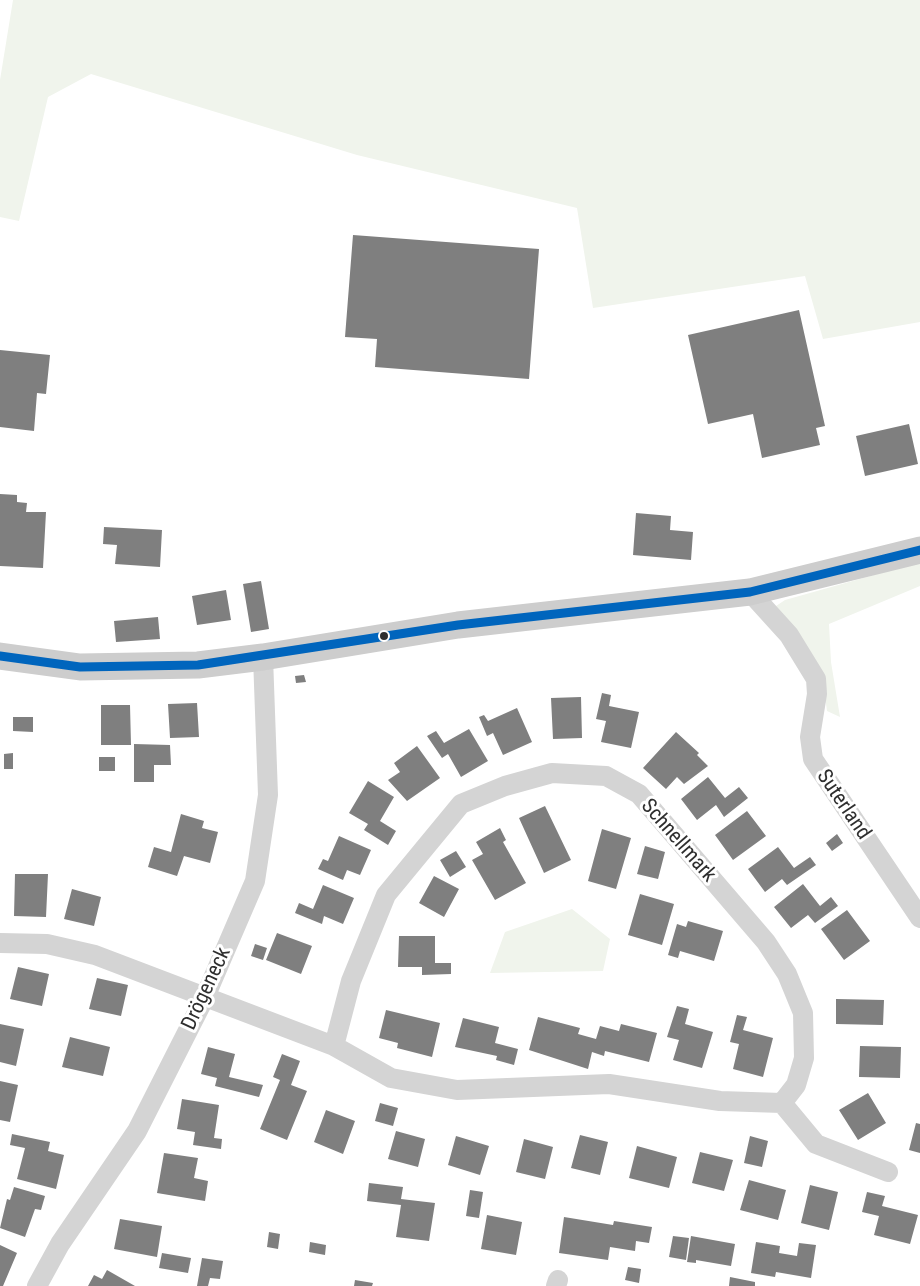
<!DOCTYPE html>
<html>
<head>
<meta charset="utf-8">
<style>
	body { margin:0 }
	canvas { display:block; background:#fff }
</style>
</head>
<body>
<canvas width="920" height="1286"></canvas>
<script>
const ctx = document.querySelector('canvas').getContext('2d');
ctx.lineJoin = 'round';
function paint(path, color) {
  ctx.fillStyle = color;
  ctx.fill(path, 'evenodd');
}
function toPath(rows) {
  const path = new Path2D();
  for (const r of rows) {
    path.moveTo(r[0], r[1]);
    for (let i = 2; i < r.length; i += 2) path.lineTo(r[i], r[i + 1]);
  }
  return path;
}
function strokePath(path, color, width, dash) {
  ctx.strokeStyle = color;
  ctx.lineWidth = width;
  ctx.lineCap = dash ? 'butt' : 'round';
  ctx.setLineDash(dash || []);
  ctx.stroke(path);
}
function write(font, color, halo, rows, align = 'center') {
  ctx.font = font + ' "Roboto Condensed",sans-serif';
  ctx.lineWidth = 6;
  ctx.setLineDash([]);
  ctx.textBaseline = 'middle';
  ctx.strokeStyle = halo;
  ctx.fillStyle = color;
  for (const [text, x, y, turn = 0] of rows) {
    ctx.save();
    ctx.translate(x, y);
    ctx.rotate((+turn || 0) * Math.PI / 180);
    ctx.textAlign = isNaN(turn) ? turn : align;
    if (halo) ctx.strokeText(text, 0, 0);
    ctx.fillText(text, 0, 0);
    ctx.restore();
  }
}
const green = toPath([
	[13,0,920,0,920,322,823,339,805,276,593,308,577,208,357,155,91,74,48,97,19,221,0,217,0,80],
	[920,562,920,586,829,624,831,662,840,717,827,711,823,682,774,611,776,606,785,600],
	[572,909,610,939,603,971,490,973,505,932]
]);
const building = toPath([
	[353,235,539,249,529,379,375,367,377,339,345,337],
	[799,310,825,426,816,428,820,445,762,458,753,414,708,424,688,335],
	[0,350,50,355,46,394,37,393,34,431,0,427],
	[909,424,918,464,865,476,856,436],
	[0,494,17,495,17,502,27,503,26,512,46,512,43,568,0,566],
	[636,513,671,516,670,530,693,532,691,560,633,555],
	[104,527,162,530,160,567,115,564,117,545,103,544],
	[261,581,269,629,251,632,243,584],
	[226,590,231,620,197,625,192,596],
	[158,617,160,639,116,642,114,621],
	[304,675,306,682,296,683,295,676],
	[602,693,611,695,609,706,639,712,631,748,601,742,606,721,596,719],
	[581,697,582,738,553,739,551,698],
	[197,703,199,737,170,738,168,704],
	[101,705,130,705,131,745,101,745],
	[517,708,532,742,503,755,493,733,487,736,479,717,484,715,488,721],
	[13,717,33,717,33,732,13,731],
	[469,729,488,761,461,777,448,754,442,758,427,736,436,731,444,743],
	[676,732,699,753,697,755,708,766,684,784,677,777,666,789,643,768],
	[134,744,170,745,171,765,154,765,154,782,134,782],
	[417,746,440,778,407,801,388,780,400,772,394,763],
	[13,753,13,769,4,769,4,754],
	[99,757,115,757,115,771,99,771],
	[708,777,725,798,739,787,748,798,724,817,716,805,697,820,681,799],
	[368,781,394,797,380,821,396,831,388,845,364,830,368,824,349,813],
	[545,806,571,860,544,873,519,818],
	[747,811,766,836,733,860,715,835],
	[181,814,204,821,202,828,218,832,210,863,184,856,177,876,148,867,154,847,171,852],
	[500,828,506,840,503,842,526,883,495,900,472,860,483,854,476,842],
	[602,829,631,838,616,889,588,881],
	[837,834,843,843,832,851,826,843],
	[339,836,371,850,360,875,347,870,343,880,318,869,323,859,328,861],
	[645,846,665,852,658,879,637,874],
	[778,847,794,868,810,857,816,865,787,885,782,879,765,892,748,869],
	[456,851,466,867,450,877,440,860],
	[15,874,48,874,46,917,14,916],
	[434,876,459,889,444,917,419,903],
	[803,884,820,906,831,897,838,906,815,923,808,915,791,928,774,907],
	[323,885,354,898,343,924,324,916,322,924,295,913,299,903,313,909],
	[72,889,101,897,94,926,64,919],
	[640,894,674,904,662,945,628,935],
	[847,910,870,941,844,960,821,929],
	[688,921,723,931,714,961,680,951,678,958,668,955,677,924,686,927],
	[277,933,312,946,301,974,266,960],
	[399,936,435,936,435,963,451,963,451,974,422,975,422,967,398,967],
	[255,944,267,948,263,960,251,956],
	[18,967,49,974,42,1006,10,999],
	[97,978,128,985,121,1016,89,1009],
	[836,999,884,1000,883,1025,836,1024],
	[677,1006,689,1009,685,1024,713,1032,702,1068,673,1060,679,1040,667,1037],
	[386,1010,440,1023,432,1057,397,1048,398,1043,379,1038],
	[737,1015,747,1017,743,1030,773,1038,763,1077,733,1069,739,1044,730,1042],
	[538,1017,580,1028,578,1034,596,1039,600,1026,619,1031,621,1024,657,1033,649,1062,605,1051,604,1056,592,1052,588,1069,529,1050],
	[463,1018,499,1027,495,1043,518,1049,514,1065,496,1060,497,1056,455,1047],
	[0,1024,24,1029,16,1066,0,1062],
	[70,1037,110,1047,103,1076,62,1067],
	[860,1046,901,1047,900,1078,859,1077],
	[208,1047,235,1054,229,1077,263,1085,259,1097,215,1086,217,1078,201,1074],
	[282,1054,300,1061,291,1085,307,1091,287,1140,260,1129,280,1080,273,1077],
	[0,1081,18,1085,10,1122,0,1120],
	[868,1093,886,1123,858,1140,839,1110],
	[182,1099,219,1105,214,1138,222,1139,221,1149,193,1145,195,1132,177,1129],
	[380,1103,398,1108,393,1126,375,1121],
	[326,1110,355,1121,343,1154,314,1142],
	[916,1123,920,1124,920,1153,909,1150],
	[396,1131,425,1139,418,1167,388,1159],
	[12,1134,50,1142,48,1151,64,1155,56,1189,17,1179,25,1148,10,1145],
	[580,1135,608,1142,600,1175,571,1168],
	[456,1136,489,1146,480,1175,448,1165],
	[750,1136,768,1141,762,1167,744,1163],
	[524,1139,553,1147,545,1179,516,1172],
	[637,1146,677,1157,669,1188,629,1178],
	[700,1152,733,1160,724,1191,692,1183],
	[164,1153,198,1158,194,1178,208,1181,205,1201,157,1193],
	[749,1180,786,1190,778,1220,740,1210],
	[369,1183,403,1187,401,1199,435,1203,429,1241,396,1237,401,1205,367,1201],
	[810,1185,838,1192,829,1230,801,1223],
	[14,1187,45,1196,41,1210,35,1209,25,1237,0,1228,7,1199,10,1200],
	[470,1190,483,1192,479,1218,466,1216],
	[867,1192,885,1196,882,1206,918,1215,910,1244,874,1235,879,1216,862,1212],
	[487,1215,522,1222,516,1255,481,1249],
	[564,1217,613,1225,614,1221,652,1227,649,1243,636,1241,635,1251,610,1247,608,1260,559,1253],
	[120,1219,162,1226,157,1257,114,1249],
	[269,1232,280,1234,278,1249,267,1247],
	[673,1236,689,1238,686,1260,669,1257],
	[691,1236,735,1244,731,1266,696,1260,696,1263,687,1262],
	[310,1242,326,1245,325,1255,309,1252],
	[756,1242,780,1246,779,1253,797,1256,799,1243,816,1245,811,1278,776,1272,775,1277,751,1273],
	[0,1245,17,1253,3,1286,0,1286],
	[162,1253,191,1258,188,1273,159,1268],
	[202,1258,223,1261,220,1279,210,1278,208,1286,197,1286],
	[628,1267,641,1269,639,1283,625,1280],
	[107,1270,135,1286,88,1286,94,1275,102,1279],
	[730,1277,755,1282,755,1286,729,1286],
	[355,1280,373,1283,372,1286,354,1286]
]);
const street = toPath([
	[750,592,789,635,816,679,817,694,810,737,813,759,920,918],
	[0,943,47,944,95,955,334,1046,391,1078,457,1090,609,1084,720,1101,782,1103,816,1144,888,1172],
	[334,1046,351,981,386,895,461,804,505,786,552,773,606,776,639,794,766,942,787,974,803,1013,804,1058,796,1085,782,1103],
	[37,1286,60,1244,137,1131,205,997,255,881,268,795,263,657],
	[556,1286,558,1280]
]);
const secondary = toPath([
	[0,656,80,667,198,665,263,657,458,625,750,592,920,550]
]);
const bus1 = toPath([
	[0,656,80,667,198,665,458,625,750,592,920,550]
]);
const markers = [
	[384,636,5,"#2f2f2f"]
];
const streetNames = [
	["Suterland",843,805,56],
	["Schnellmark",678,841,49],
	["Drögeneck",207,989,-65]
];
paint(green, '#f0f4ec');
paint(building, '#7f7f7f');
strokePath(street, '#d4d4d4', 20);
strokePath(secondary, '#cdcdcd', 27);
strokePath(bus1, '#0065bd', 9);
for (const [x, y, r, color] of markers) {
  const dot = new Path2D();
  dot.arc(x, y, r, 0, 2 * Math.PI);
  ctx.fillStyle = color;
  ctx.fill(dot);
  strokePath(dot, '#fff', 2);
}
write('21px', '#2f2f2f', '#fff', streetNames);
</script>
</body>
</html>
